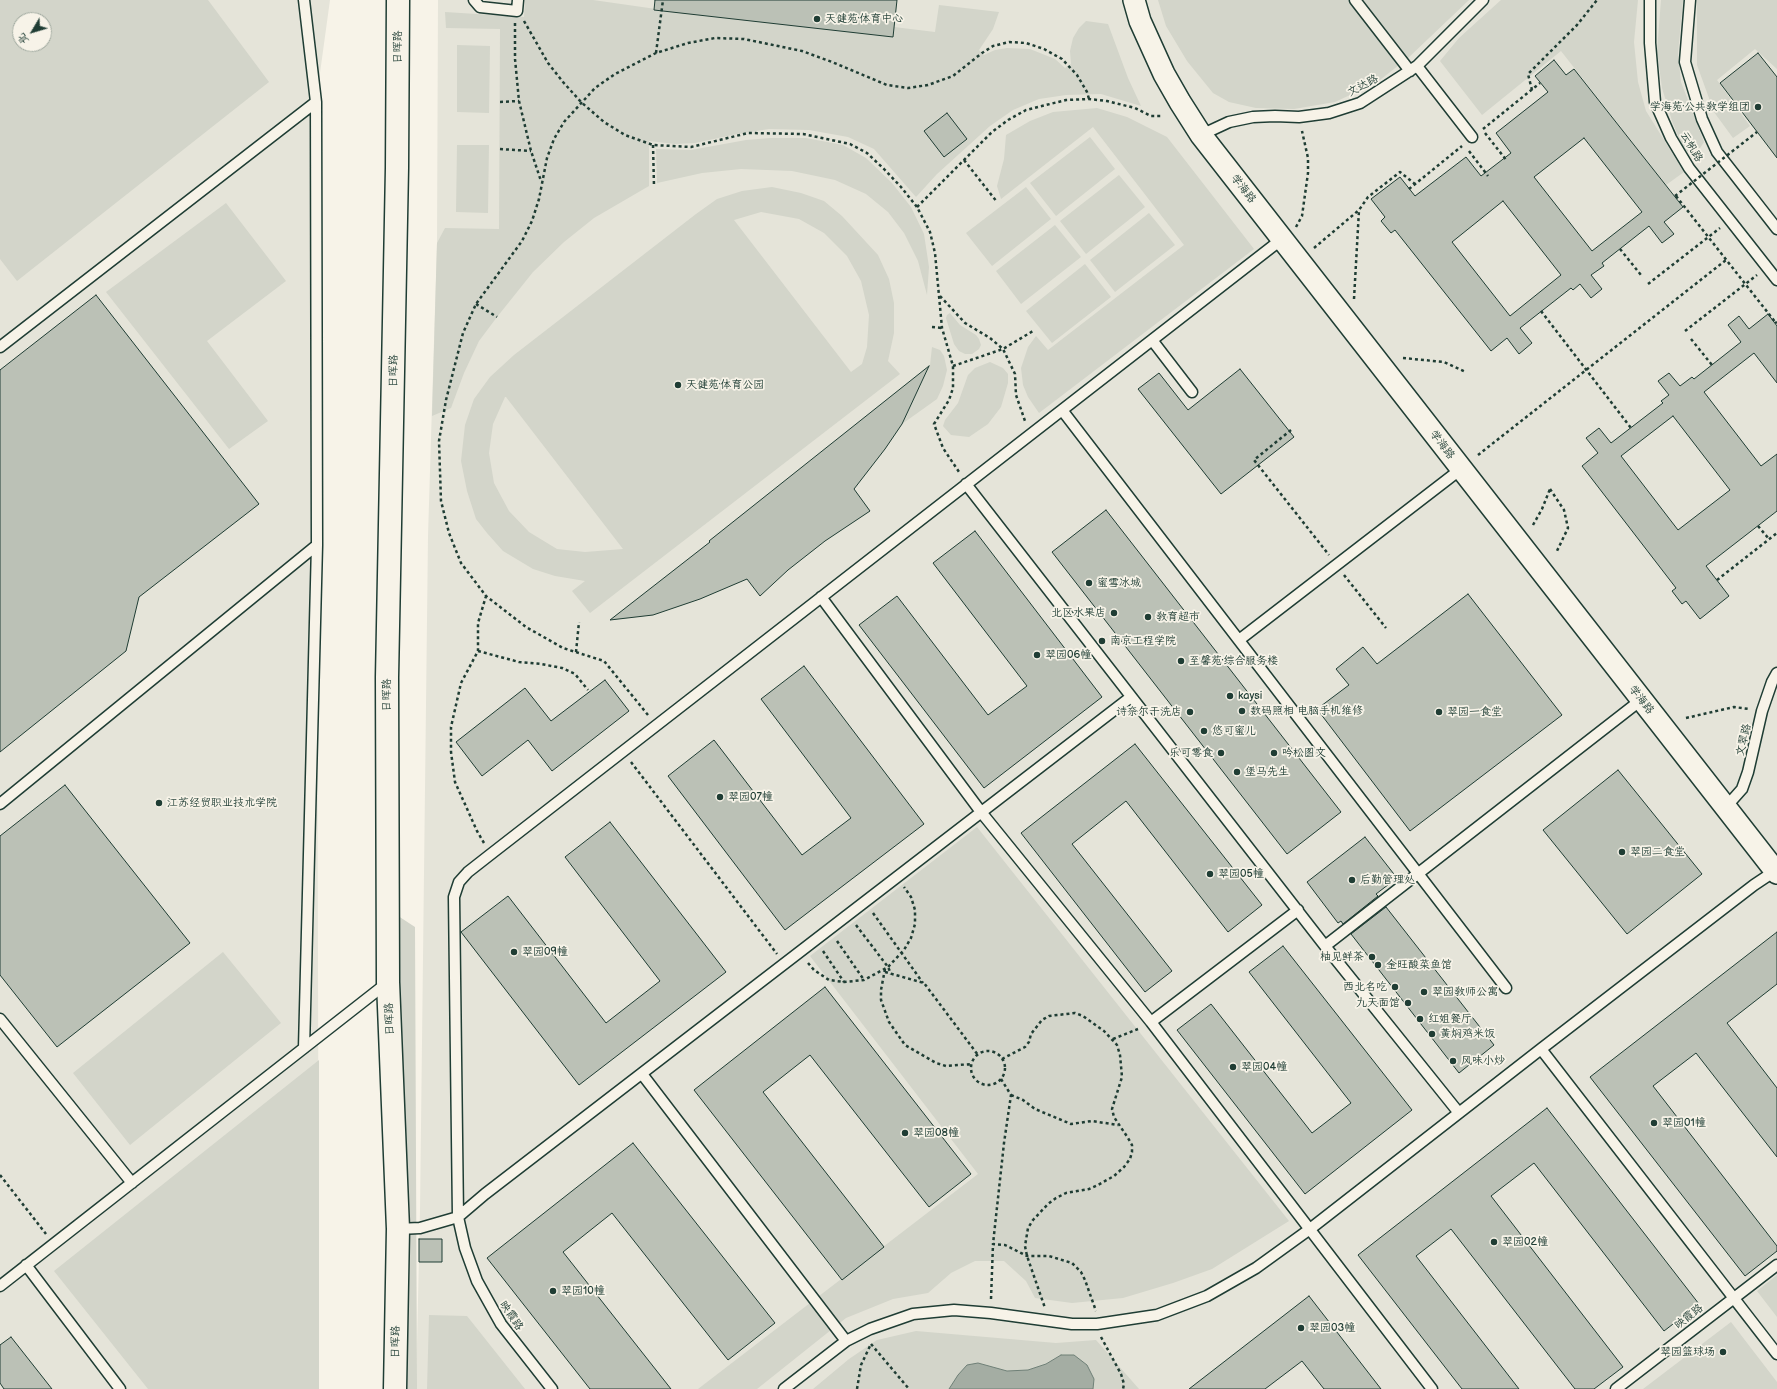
<!DOCTYPE html>
<html>
<head>
<meta charset="utf-8">
<style>
	body { margin:0 }
	#map { position:relative; width:1777px; height:1389px; overflow:hidden; background:#f7f3e8; font-family:"Balsamiq Sans","LXGW WenKai TC",sans-serif }
	canvas { display:block }
	.north { position:absolute; left:12px; top:12px; width:40px; height:40px; box-sizing:border-box; background:#f7f3e8; border:1px solid #a1aaa0; border-radius:50%; rotate:232deg; font-size:11px; font-weight:700; line-height:16px; text-align:center; color:#1f3d34 }
	.north::after { content:''; display:block; margin:auto; width:14px; height:18px; background:#1f3d34; clip-path:polygon(50% 0,100% 100%,50% 72%,0 100%) }
</style>
</head>
<body>
<div id="map">
<canvas width="1777" height="1389"></canvas>
<div class="north">北</div>
</div>
<script>
const ctx = document.querySelector('canvas').getContext('2d');
ctx.lineJoin = 'round';
function paint(path, color) {
  ctx.fillStyle = color;
  ctx.fill(path, 'evenodd');
}
function toPath(rows) {
  const path = new Path2D();
  for (const r of rows) {
    if (r.length === 3) {
      path.moveTo(r[0] + r[2], r[1]);
      path.arc(r[0], r[1], r[2], 0, 2 * Math.PI);
      continue;
    }
    path.moveTo(r[0], r[1]);
    for (let i = 2; i < r.length; i += 2) path.lineTo(r[i], r[i + 1]);
  }
  return path;
}
function strokePath(path, color, width, dash) {
  ctx.strokeStyle = color;
  ctx.lineWidth = width;
  ctx.lineCap = dash ? 'butt' : 'round';
  ctx.setLineDash(dash || []);
  ctx.stroke(path);
}
function write(font, color, halo, rows, align = 'center') {
  ctx.font = font + ' "Balsamiq Sans","LXGW WenKai TC",sans-serif';
  ctx.lineWidth = 3.5;
  ctx.setLineDash([]);
  ctx.textBaseline = 'middle';
  ctx.strokeStyle = halo;
  ctx.fillStyle = color;
  for (const [text, x, y, turn = 0] of rows) {
    ctx.save();
    ctx.translate(x, y);
    ctx.rotate((+turn || 0) * Math.PI / 180);
    ctx.textAlign = isNaN(turn) ? turn : align;
    if (halo) ctx.strokeText(text, 0, 0);
    ctx.fillText(text, 0, 0);
    ctx.restore();
  }
}
const built = toPath([
	[0,0,330,0,316,102,319,1389,0,1389],
	[20,20,44,20,44,44,20,44],
	[438,0,1777,0,1777,1389,416,1389,420,1210,428,536,437,243]
]);
const green = toPath([
	[0,0,208,0,269,82,17,281,0,259],
	[20,20,44,20,44,44,20,44],
	[525,0,593,0,677,12,893,37,894,27,935,32,939,5,999,12,993,29,979,50,984,55,995,50,1007,48,1030,49,1055,59,1065,68,1071,64,1070,51,1073,38,1079,28,1086,21,1108,24,1128,78,1141,106,1101,94,1066,95,1039,99,1013,110,990,126,937,174,916,197,874,149,848,137,809,130,769,129,737,134,695,143,675,144,649,141,649,186,594,218,564,242,533,272,497,317,479,341,464,373,451,408,432,416,437,243,445,228,499,229,500,29,446,28,445,12,524,17],
	[1158,0,1469,0,1408,58,1376,83,1335,102,1294,109,1256,108,1229,102,1213,93,1187,61,1166,26],
	[1501,0,1638,0,1634,42,1638,82,1646,111,1684,172,1666,185,1561,51,1482,115,1440,61,1459,38],
	[1661,0,1683,0,1678,53,1681,82,1704,142,1698,151,1690,153,1683,148,1672,121,1662,88,1657,51],
	[1697,0,1777,0,1777,69,1755,49,1717,80,1750,126,1733,138,1714,112,1697,65],
	[457,45,490,46,489,113,457,112],
	[1097,108,1127,117,1167,137,1254,249,1039,413,1028,397,1023,385,1021,368,1028,347,1036,336,1048,350,1184,245,1093,127,1001,199,997,186,1004,159,1006,135,1030,121,1053,112],
	[1090,137,1115,169,1056,216,1030,183],
	[770,138,806,138,843,145,866,158,892,183,911,207,924,234,929,267,927,295,918,261,904,233,888,212,866,194,835,180,792,171,741,169,702,173,657,183,656,149,691,150,746,140],
	[457,145,489,145,488,213,456,212],
	[1119,175,1145,207,1086,254,1060,221],
	[772,187,801,193,824,201,842,216,878,255,889,279,894,303,894,333,888,361,900,374,590,613,572,591,585,581,555,576,533,569,503,551,487,533,476,519,467,491,461,461,465,425,474,399,490,377,514,355,696,214,717,199,742,191],
	[761,212,799,219,824,233,847,256,861,281,869,315,867,347,862,364,851,372,734,220],
	[505,397,506,397,623,549,585,552,557,549,529,532,509,511,494,483,489,453,493,424],
	[1026,187,1051,219,992,266,966,233],
	[226,203,286,281,207,341,268,421,229,449,106,292],
	[1149,213,1175,245,1115,292,1090,260],
	[1055,225,1081,257,1021,304,996,271],
	[1085,264,1111,297,1052,343,1026,311],
	[950,313,960,325,976,335,979,339,981,345,979,349,972,354,965,354,959,351,954,344,946,318,947,315],
	[932,347,940,350,944,356,947,370,943,386,937,399,902,424,930,365],
	[990,362,1003,368,1008,374,1008,383,1001,407,988,424,969,437,951,435,943,426,945,420,958,403,968,375,975,368],
	[977,827,1289,1221,1212,1269,1173,1283,1123,1298,1072,1303,1035,1298,1026,1281,1004,1261,975,1261,951,1273,928,1293,893,1299,846,1318,757,1389,698,1389,978,1174,810,956],
	[389,910,415,927,417,1389,395,1389],
	[223,952,281,1023,130,1145,73,1073],
	[319,1060,319,1389,148,1389,54,1271],
	[1777,1275,1777,1317,1757,1291],
	[429,1315,467,1316,525,1389,427,1389],
	[1731,1322,1777,1382,1777,1389,1643,1389],
	[916,1331,1056,1343,1096,1340,1139,1389,1093,1389,1094,1379,1061,1355,1046,1364,1028,1370,1007,1371,978,1363,949,1389,813,1389,849,1359,877,1340]
]);
const water = toPath([
	[1061,1355,1074,1355,1087,1365,1094,1379,1093,1389,949,1389,958,1375,967,1365,978,1363,1007,1371,1028,1370,1046,1364,1061,1355]
]);
const building = toPath([
	[655,0,897,0,893,37,654,10,655,0],
	[1758,53,1777,77,1777,158,1720,83,1758,53],
	[1554,60,1566,75,1574,69,1683,207,1664,222,1674,234,1662,243,1649,226,1602,263,1604,266,1591,275,1602,289,1591,298,1580,284,1573,290,1571,288,1520,328,1532,343,1519,354,1507,338,1491,351,1395,230,1391,233,1381,221,1385,217,1371,199,1400,177,1415,196,1466,157,1481,176,1511,153,1496,133,1548,92,1535,76,1554,60],
	[1584,138,1642,212,1592,251,1534,177,1584,138],
	[1503,201,1561,275,1510,316,1452,242,1503,201],
	[947,113,967,139,944,157,924,131,947,113],
	[96,295,259,504,139,597,126,651,0,752,0,370,96,295],
	[1768,314,1777,326,1777,383,1754,353,1704,392,1761,466,1777,454,1777,511,1706,566,1729,596,1700,619,1686,601,1682,604,1672,591,1676,588,1582,466,1598,453,1586,438,1599,428,1611,443,1663,403,1661,401,1669,395,1658,381,1669,373,1680,386,1692,377,1694,379,1741,342,1728,325,1739,316,1749,329,1768,314],
	[1673,416,1730,490,1678,530,1621,456,1673,416],
	[929,366,902,424,885,449,854,489,870,511,825,541,788,570,760,596,747,579,700,599,653,615,610,620,710,542,709,541,929,366],
	[1240,369,1294,437,1221,494,1138,389,1159,373,1188,410,1240,369],
	[1106,510,1341,812,1287,854,1052,552,1106,510],
	[975,531,1102,697,984,788,859,625,897,596,988,715,1027,686,933,563,975,531],
	[1468,594,1562,715,1410,831,1317,709,1349,685,1336,669,1363,647,1377,664,1468,594],
	[804,666,924,824,785,930,668,776,714,740,802,855,851,818,761,699,804,666],
	[605,680,629,711,552,771,528,740,482,776,456,742,525,688,551,721,605,680],
	[1135,744,1262,905,1228,932,1126,801,1072,844,1172,971,1145,992,1021,833,1135,744],
	[1618,770,1702,874,1627,934,1543,830,1618,770],
	[65,785,190,943,57,1047,0,975,0,836,65,785],
	[610,822,726,972,579,1085,461,932,508,896,606,1023,660,981,565,857,610,822],
	[1365,837,1397,878,1376,894,1378,896,1343,924,1341,921,1338,923,1307,882,1365,837],
	[1386,907,1494,1045,1459,1073,1351,934,1386,907],
	[1777,932,1777,984,1727,1023,1777,1088,1777,1157,1696,1053,1653,1086,1777,1246,1777,1251,1745,1276,1590,1077,1777,932],
	[1283,946,1412,1110,1305,1194,1177,1030,1211,1004,1312,1133,1351,1103,1249,972,1283,946],
	[825,987,971,1174,929,1207,810,1055,763,1092,884,1247,842,1280,694,1090,825,987],
	[1547,1108,1699,1304,1664,1331,1534,1163,1491,1196,1623,1367,1594,1389,1575,1389,1451,1229,1416,1256,1519,1389,1462,1389,1358,1255,1547,1108],
	[633,1143,775,1323,728,1360,612,1213,563,1252,671,1389,590,1389,487,1258,633,1143],
	[419,1239,442,1239,442,1262,419,1262,419,1239],
	[1309,1296,1381,1389,1324,1389,1302,1361,1265,1389,1189,1389,1309,1296],
	[11,1337,52,1389,4,1389,0,1383,0,1345,11,1337]
]);
const path = toPath([
	[524,21,548,63,563,82,581,102,604,122,625,135,653,145,691,147,748,133,803,134,850,144,867,153,884,169,901,187,917,207,930,232,935,253,942,328,953,366,953,388,949,400,934,424,943,448,959,472],
	[515,23,515,59,519,101,531,151,541,181],
	[656,53,663,0],
	[1532,90,1528,74,1577,25,1597,0],
	[500,102,519,101],
	[1483,129,1540,83],
	[1485,133,1507,161],
	[653,145,654,186],
	[500,149,531,151],
	[1469,151,1488,176],
	[964,160,997,202],
	[1409,189,1462,146],
	[917,207,992,132,1008,120,1026,110,1066,100,1089,99,1107,101,1135,108,1151,116,1162,116],
	[1296,227,1302,216,1308,173,1308,158,1302,131],
	[1314,248,1359,210,1368,197,1400,172,1415,184],
	[1620,249,1641,275],
	[1648,284,1720,228],
	[940,296,965,323,990,338,1003,349,1015,374,1016,395,1025,421],
	[1354,299,1359,210],
	[476,304,497,317],
	[1541,311,1631,428],
	[1775,323,1777,322],
	[932,327,942,328],
	[1685,331,1757,275],
	[1691,339,1712,365],
	[1403,358,1444,362,1466,372],
	[953,366,1003,349,1033,331],
	[1291,430,1254,460,1329,555],
	[1478,455,1726,260],
	[1550,489,1564,510,1568,528,1556,553],
	[1533,525,1542,509,1550,489],
	[1758,526,1769,539],
	[1344,575,1386,628],
	[1717,580,1777,533],
	[478,651,519,662,541,664,562,668,575,674,588,690],
	[576,652,579,622],
	[648,715,604,661,563,648,526,627,486,596,461,563,449,533,441,501,439,441,446,400,463,333,476,304,522,241,532,221,539,199,547,158,554,139,564,122,595,88,615,74,656,53,688,43,715,38,744,39,802,51,832,62,887,85,908,88,928,85,953,76,982,53,993,46,1009,42,1026,43,1044,49,1062,59,1077,75,1087,92,1089,99],
	[1686,718,1734,707,1749,709],
	[631,762,777,954],
	[484,843,477,831,455,782,451,752,451,727,461,683,478,651,478,623,486,596],
	[873,913,923,983],
	[856,925,888,967,891,974],
	[837,941,864,980],
	[823,951,844,982],
	[808,963,814,970,829,980,844,982,864,980,888,967,904,950,911,938,915,924,915,910,911,897,904,887],
	[885,969,881,990,881,1000,889,1022,905,1045,936,1063,946,1066,972,1064],
	[885,972,924,983,978,1055],
	[1113,1039,1138,1029],
	[988,1068,17],
	[1002,1059,1025,1047,1029,1042,1031,1034,1042,1020,1049,1016,1075,1013,1083,1016,1104,1031,1117,1045,1120,1055,1122,1077,1112,1109,1114,1117,1128,1138,1132,1145,1132,1152,1130,1159,1124,1167,1114,1176,1098,1185,1089,1189,1066,1193,1056,1198,1048,1204,1033,1220,1028,1228,1025,1246,1027,1256,1045,1308],
	[1001,1079,1011,1095,1004,1143,993,1244,1005,1245,1027,1256,1049,1256,1072,1263,1081,1272,1085,1280,1096,1311],
	[1011,1095,1023,1100,1035,1109,1071,1124,1092,1121,1118,1125],
	[0,1175,46,1234],
	[991,1299,993,1244],
	[1101,1337,1121,1374,1124,1384,1123,1389],
	[871,1344,909,1389],
	[857,1389,861,1365,870,1346]
]);
const lane = toPath([
	[304,0,316,102,317,545],
	[474,0,480,7,517,11,518,0],
	[1355,0,1410,71],
	[1650,0,1650,43,1655,102,1671,138,1689,168,1777,280],
	[1690,0,1685,62,1702,119,1717,152,1777,229],
	[1417,66,1472,137],
	[1201,135,1229,122,1253,117,1275,116,1299,117,1329,113,1360,103,1417,66,1483,0],
	[1152,340,1192,392],
	[0,347,316,102],
	[1062,410,1506,988],
	[966,484,1325,946,1459,1113],
	[821,597,981,812,1151,1022,1432,1389],
	[1239,640,1461,469],
	[0,804,317,545,304,1048],
	[1726,807,1742,789,1748,772,1762,711,1772,682,1777,673],
	[1325,946,1641,700],
	[0,1019,132,1183],
	[1151,1022,1298,910],
	[1541,1049,1777,1354],
	[642,1074,846,1341],
	[398,1229,420,1228,458,1217,485,1194,1131,697],
	[26,1265,120,1389],
	[0,1286,387,983],
	[552,1389,501,1324,477,1281,465,1248,458,1217,454,897,459,882,468,872,491,854,1282,239],
	[784,1389,846,1341,870,1329,913,1314,954,1310,991,1313,1072,1324,1097,1324,1157,1315,1207,1296,1256,1268,1310,1229,1541,1049,1754,885,1775,871],
	[1616,1389,1777,1265]
]);
const street = toPath([
	[1134,0,1140,21,1164,74,1180,102,1201,135,1777,873]
]);
const secondary = toPath([
	[395,1389,398,1229,388,982,387,677,397,168,398,0]
]);
const pathBridge = toPath([
	[1675,196,1757,132],
	[1676,196,1776,323]
]);
const markers = [
	[817,19,4,"#1f3d34"],
	[1758,107,4,"#1f3d34"],
	[678,385,4,"#1f3d34"],
	[1089,583,4,"#1f3d34"],
	[1114,613,4,"#1f3d34"],
	[1148,617,4,"#1f3d34"],
	[1102,641,4,"#1f3d34"],
	[1037,655,4,"#1f3d34"],
	[1181,661,4,"#1f3d34"],
	[1230,696,4,"#1f3d34"],
	[1242,711,4,"#1f3d34"],
	[1190,712,4,"#1f3d34"],
	[1439,712,4,"#1f3d34"],
	[1204,731,4,"#1f3d34"],
	[1221,753,4,"#1f3d34"],
	[1274,753,4,"#1f3d34"],
	[1237,772,4,"#1f3d34"],
	[720,797,4,"#1f3d34"],
	[159,803,4,"#1f3d34"],
	[1622,852,4,"#1f3d34"],
	[1210,874,4,"#1f3d34"],
	[1352,880,4,"#1f3d34"],
	[514,952,4,"#1f3d34"],
	[1372,957,4,"#1f3d34"],
	[1378,965,4,"#1f3d34"],
	[1395,987,4,"#1f3d34"],
	[1424,992,4,"#1f3d34"],
	[1408,1003,4,"#1f3d34"],
	[1420,1019,4,"#1f3d34"],
	[1432,1034,4,"#1f3d34"],
	[1453,1061,4,"#1f3d34"],
	[1233,1067,4,"#1f3d34"],
	[1654,1123,4,"#1f3d34"],
	[905,1133,4,"#1f3d34"],
	[1494,1242,4,"#1f3d34"],
	[553,1291,4,"#1f3d34"],
	[1301,1328,4,"#1f3d34"],
	[1723,1352,4,"#1f3d34"]
];
const poiNames = [
	["天健苑·体育中心",825,19],
	["学海苑·公共教学组团",1750,107,"right"],
	["天健苑·体育公园",686,385],
	["蜜雪冰城",1097,583],
	["北区水果店",1106,613,"right"],
	["教育超市",1156,617],
	["南京工程学院",1110,641],
	["翠园06幢",1045,655],
	["至馨苑·综合服务楼",1189,661],
	["kaysi",1238,696],
	["数码照相 电脑手机维修",1250,711],
	["诗奈尔干洗店",1182,712,"right"],
	["翠园一食堂",1447,712],
	["悠可蜜儿",1212,731],
	["乐可零食",1213,753,"right"],
	["吟松图文",1282,753],
	["堡马先生",1245,772],
	["翠园07幢",728,797],
	["江苏经贸职业技术学院",167,803],
	["翠园二食堂",1630,852],
	["翠园05幢",1218,874],
	["后勤管理处",1360,880],
	["翠园09幢",522,952],
	["柚见鲜茶",1364,957,"right"],
	["金旺酸菜鱼馆",1386,965],
	["西北名吃",1387,987,"right"],
	["翠园教师公寓",1432,992],
	["九天面馆",1400,1003,"right"],
	["红姐餐厅",1428,1019],
	["黄焖鸡米饭",1440,1034],
	["风味小炒",1461,1061],
	["翠园04幢",1241,1067],
	["翠园01幢",1662,1123],
	["翠园08幢",913,1133],
	["翠园02幢",1502,1242],
	["翠园10幢",561,1291],
	["翠园03幢",1309,1328],
	["翠园篮球场",1715,1352,"right"]
];
const streetNames = [
	["日晖路",398,47,-90],
	["文达路",1363,86,-28],
	["云帆路",1691,147,59],
	["学海路",1243,189,52],
	["日晖路",394,371,-89],
	["学海路",1442,445,53],
	["日晖路",387,695,-90],
	["学海路",1641,700,52],
	["文翠路",1744,740,-77],
	["日晖路",390,1019,-92],
	["映霞路",511,1316,56],
	["映霞路",1689,1317,-38],
	["日晖路",396,1342,-89]
];
paint(built, '#e5e4d9');
paint(green, '#d3d5ca');
paint(water, '#a4ada3');
strokePath(water, '#6f8077', 1);
paint(building, '#bbc1b6');
strokePath(building, '#1f3d34', 1);
strokePath(lane, '#1f3d34', 13);
strokePath(street, '#1f3d34', 24);
strokePath(secondary, '#1f3d34', 25);
strokePath(path, '#1f3d34', 2.5, [3, 3]);
strokePath(lane, '#f7f3e8', 10);
strokePath(street, '#f7f3e8', 21);
strokePath(secondary, '#f7f3e8', 22);
strokePath(pathBridge, '#1f3d34', 2.5, [3, 3]);
for (const [x, y, r, color] of markers) {
  const dot = new Path2D();
  dot.arc(x, y, r, 0, 2 * Math.PI);
  ctx.fillStyle = color;
  ctx.fill(dot);
  strokePath(dot, '#f7f3e8', 1.5);
}
write('11px', '#1f3d34', '#f7f3e8', poiNames, 'left');
write('11px', '#1f3d34', '#f7f3e8', streetNames);
</script>
</body>
</html>
